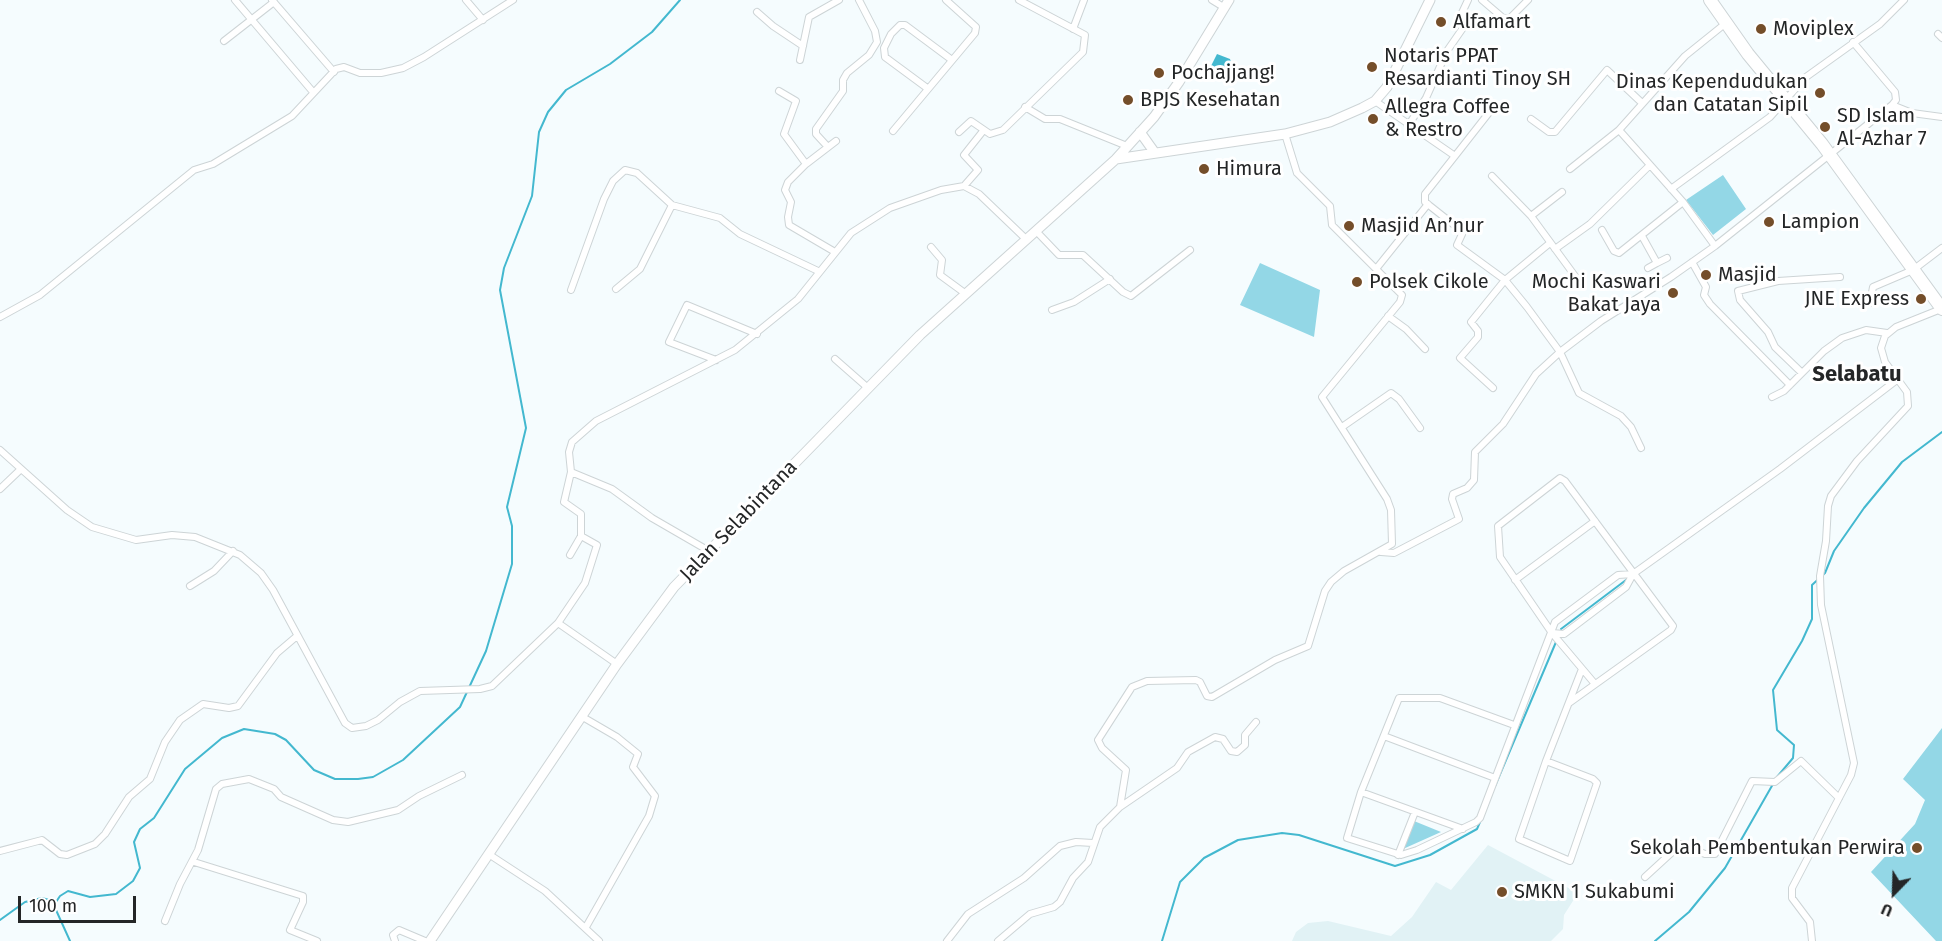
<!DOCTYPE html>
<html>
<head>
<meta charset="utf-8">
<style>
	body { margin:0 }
	#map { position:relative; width:1942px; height:941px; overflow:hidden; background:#f5fcfe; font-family:"Fira Sans",sans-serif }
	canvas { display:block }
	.north { position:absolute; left:1864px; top:863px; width:60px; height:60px; -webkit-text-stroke:4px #fff; paint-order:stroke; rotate:203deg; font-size:16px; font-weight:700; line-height:24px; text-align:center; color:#242627 }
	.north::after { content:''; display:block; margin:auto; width:21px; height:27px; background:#242627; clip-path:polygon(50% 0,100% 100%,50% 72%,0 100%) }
	.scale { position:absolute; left:18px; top:896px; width:118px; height:27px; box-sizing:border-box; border:3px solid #242627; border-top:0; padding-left:8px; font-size:18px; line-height:21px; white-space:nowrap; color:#242627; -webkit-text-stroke:4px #fff; paint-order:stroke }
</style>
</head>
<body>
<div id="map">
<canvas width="1942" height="941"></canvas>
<div class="north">U</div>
<div class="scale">100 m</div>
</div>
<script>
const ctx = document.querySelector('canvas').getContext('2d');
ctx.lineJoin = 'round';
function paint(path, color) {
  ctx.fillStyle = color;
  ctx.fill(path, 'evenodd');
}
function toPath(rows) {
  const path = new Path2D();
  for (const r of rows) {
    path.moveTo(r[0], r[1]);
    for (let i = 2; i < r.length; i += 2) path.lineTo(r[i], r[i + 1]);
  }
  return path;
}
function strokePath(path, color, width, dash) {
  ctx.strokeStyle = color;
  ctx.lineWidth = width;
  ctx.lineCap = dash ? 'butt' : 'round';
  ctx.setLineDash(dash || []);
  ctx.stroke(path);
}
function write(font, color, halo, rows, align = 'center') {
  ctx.font = font + ' "Fira Sans",sans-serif';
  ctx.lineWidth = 6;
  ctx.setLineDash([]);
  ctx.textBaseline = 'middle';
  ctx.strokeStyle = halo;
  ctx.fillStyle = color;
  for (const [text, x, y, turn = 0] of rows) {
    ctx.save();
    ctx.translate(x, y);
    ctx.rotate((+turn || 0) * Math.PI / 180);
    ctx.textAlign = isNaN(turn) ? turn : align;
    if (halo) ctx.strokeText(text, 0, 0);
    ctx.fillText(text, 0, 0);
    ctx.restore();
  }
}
const built = toPath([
	[1488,845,1578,893,1564,915,1563,929,1551,941,1292,941,1296,932,1308,923,1328,921,1391,936,1412,917,1436,882,1451,890]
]);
const green = toPath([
	[1723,175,1746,209,1713,235,1686,200],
	[1260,263,1320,290,1314,337,1240,305],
	[1942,728,1942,941,1936,941,1871,872,1915,824,1925,800,1903,779],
	[1414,821,1441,832,1403,849]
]);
const water = toPath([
	[1217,54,1230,59,1232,65,1230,73,1218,80,1207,74]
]);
const stream = toPath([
	[1561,629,1626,580],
	[1777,777,1793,758,1794,745,1777,730,1773,690,1802,641,1812,619,1812,585,1825,573,1834,551,1864,508,1902,462,1942,432],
	[1495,786,1556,642],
	[0,920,25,902,42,898,56,902],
	[70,941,56,910,56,902,60,896,68,891,90,897,116,894,133,881,140,868,134,842,140,829,154,818,185,769,222,738,244,729,275,734,286,740,314,770,335,779,358,779,373,777,403,760,460,707,486,651,512,564,512,526,507,507,526,428,500,290,504,268,532,196,539,132,548,112,566,90,610,64,652,32,680,0],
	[1162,941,1180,882,1204,858,1238,840,1282,833,1299,835,1395,866,1430,855,1477,829,1480,822],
	[1655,941,1689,912,1725,868,1773,784]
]);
const street = toPath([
	[235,0,313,92],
	[272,0,334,72],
	[466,0,483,20],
	[1212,0,1225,8],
	[1482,0,1502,17,1509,19,1528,0],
	[757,12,773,26,803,46],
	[1073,29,1084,0],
	[1938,34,1942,38],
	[224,41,274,2],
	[1853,42,1895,92,1896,100,1892,105],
	[800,60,809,17,839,0],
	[927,88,885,57,884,48,891,34,900,25,905,25,952,60],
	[779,91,796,101,784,134,806,164],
	[1375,101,1455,156,1425,194,1425,202,1463,232,1457,245,1505,280,1527,307,1560,352,1579,393,1621,416,1631,427,1641,448],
	[1025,107,1045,119,1060,119,1127,146],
	[1531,119,1549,132,1555,132,1607,70,1642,103],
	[1408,126,1426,98,1447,51,1465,25,1460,17,1468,0],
	[893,131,975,33,976,27,946,0],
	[959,132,971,121,990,134,1003,130,1083,52,1085,35,1019,0],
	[827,146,816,134,816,129,843,91,843,80,847,73,869,55,877,42,875,31,859,0],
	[1455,156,1495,105],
	[1570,169,1619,130],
	[1492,176,1531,216,1575,276],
	[964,186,978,170,964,155,983,131],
	[1671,189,1770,117,1806,77,1880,24,1904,0],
	[1531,216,1562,192],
	[1602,230,1614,251,1619,253,1683,202],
	[1037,232,1059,255,1083,255,1123,292,1131,296,1190,250],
	[1642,236,1657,263,1648,268],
	[1715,246,1683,202,1619,130,1685,56,1726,23],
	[931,247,942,260,940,275,966,294],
	[1555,249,1590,224,1650,165],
	[835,252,789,225,788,217,791,202,785,190,788,182,806,164,836,141],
	[1692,262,1706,287,1704,295,1710,304,1790,385],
	[1657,263,1667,258],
	[1376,269,1428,204],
	[616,289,640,269,672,205],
	[571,290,604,199,613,181,625,170,637,173,672,205,720,218,740,234,818,271],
	[1870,303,1873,287,1913,270,1942,248],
	[1052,310,1074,302,1110,279],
	[1388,316,1406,329,1425,349],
	[0,317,40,295,194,170,213,164,292,116,336,69,344,67,360,73,381,73,403,68,424,57,513,0],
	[835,359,868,388],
	[716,360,669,342,687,305,757,334],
	[1802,373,1775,347,1768,332,1740,300,1738,291,1778,281,1840,277],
	[1493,388,1460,358,1478,337,1478,331,1471,322,1505,280,1550,243],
	[1772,397,1784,391,1824,351,1842,338,1866,330,1887,333],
	[1342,427,1391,393,1399,399,1420,428],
	[0,450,67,510,92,527,136,540,172,535,195,537,240,555,261,573,273,590,345,723,352,728,366,726,378,720,400,702,420,691,480,689,492,686,558,623,617,664],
	[571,472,569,452,572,442,596,421,735,350,798,299,851,233,890,208,941,190,964,186,979,194,1027,240],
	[0,489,21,469],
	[581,536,581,514,564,502,571,472,612,489,652,518,709,551],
	[1381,552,1394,553,1459,519,1452,499,1453,494,1467,488,1474,480,1475,452,1503,424,1536,374,1560,352,1601,321,1671,277,1715,246,1892,105,1912,113,1942,117],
	[1515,580,1595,521],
	[190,586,214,571,233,551],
	[558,623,585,583,597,545,581,536,570,555],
	[1552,633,1564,634,1626,587,1633,574,1780,469,1898,379],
	[1569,703,1671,630,1673,626,1565,481,1560,478,1498,526,1500,557,1552,633,1595,684],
	[581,716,617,737,638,754,633,767,655,796,649,816,586,927],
	[1514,725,1440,698,1399,698,1361,792,1347,838,1401,855,1417,850,1476,822,1480,818,1555,622,1618,575,1633,574],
	[1384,736,1495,778],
	[1546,761,1593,779,1597,783,1570,861,1519,839,1546,761,1582,669],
	[1361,792,1463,829],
	[1120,807,1177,768,1188,752,1215,737,1223,739,1231,751,1237,752,1245,745,1245,735,1256,722],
	[0,851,42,840,60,854,67,855,95,844,105,834,129,797,150,779,165,742,180,720,203,704,229,708,238,706,277,653,297,636],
	[490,855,545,891,599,941],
	[1398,855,1415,812],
	[194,862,303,896,303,902,290,930,317,941],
	[1645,877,1681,844,1705,854,1715,854,1752,781,1775,782,1801,761,1839,798],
	[165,921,180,884,198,850,216,789,222,784,249,779,274,789,281,797,333,820,348,822,398,810,419,796,462,775],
	[395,941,393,935,399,930,425,941],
	[947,941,968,914,1024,878,1060,846,1076,842,1093,843],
	[998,941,1030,914,1054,907,1060,902,1073,878,1088,862,1100,827,1120,807,1126,770,1102,748,1098,740,1132,687,1147,681,1196,680,1200,682,1207,696,1212,697,1275,660,1308,646,1325,591,1331,582,1344,571,1392,544,1391,510,1387,499,1322,397,1400,302,1402,295,1332,225,1330,206,1297,173,1285,134],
	[1812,941,1810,922,1792,898,1792,888,1851,775,1854,763,1821,605,1820,576,1826,541,1828,506,1831,496,1857,461,1908,406,1907,392,1885,362,1881,348,1885,336,1896,327,1941,309]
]);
const secondary = toPath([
	[1140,132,1155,153],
	[1116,159,1285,134,1330,122,1362,108,1375,101,1387,87,1430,0],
	[430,941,617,664,674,587,920,335,1116,159,1154,117,1179,82,1229,0]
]);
const highway = toPath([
	[1710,0,1748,54,1822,144,1942,309]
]);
const markers = [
	[1441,22,6,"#744e2a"],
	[1761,29,6,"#744e2a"],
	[1372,67,6,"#744e2a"],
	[1159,73,6,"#744e2a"],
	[1820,93,6,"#744e2a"],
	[1128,100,6,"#744e2a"],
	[1373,119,6,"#744e2a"],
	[1825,127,6,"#744e2a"],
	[1204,169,6,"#744e2a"],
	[1769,222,6,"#744e2a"],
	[1349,226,6,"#744e2a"],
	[1706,275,6,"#744e2a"],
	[1357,282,6,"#744e2a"],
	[1673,293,6,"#744e2a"],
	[1921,299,6,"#744e2a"],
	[1917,848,6,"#744e2a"],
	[1502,892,6,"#744e2a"]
];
const poiNames = [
	["Alfamart",1453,22],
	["Moviplex",1773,29],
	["Notaris PPAT",1384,56],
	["Resardianti Tinoy SH",1384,79],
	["Pochajjang!",1171,73],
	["Dinas Kependudukan",1808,82,"right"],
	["dan Catatan Sipil",1808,105,"right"],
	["BPJS Kesehatan",1140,100],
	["Allegra Coffee",1385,107],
	["& Restro",1385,130],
	["SD Islam",1837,116],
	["Al-Azhar 7",1837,139],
	["Himura",1216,169],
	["Lampion",1781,222],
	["Masjid An’nur",1361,226],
	["Masjid",1718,275],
	["Polsek Cikole",1369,282],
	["Mochi Kaswari",1661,282,"right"],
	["Bakat Jaya",1661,305,"right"],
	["JNE Express",1909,299,"right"],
	["Sekolah Pembentukan Perwira",1905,848,"right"],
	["SMKN 1 Sukabumi",1514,892]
];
const streetNames = [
	["Jalan Selabintana",739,521,-46]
];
const quarterNames = [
	["Selabatu",1857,375]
];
paint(built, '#e1f2f5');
paint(green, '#93d7e6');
paint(water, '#43b8cf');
strokePath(stream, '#43b8cf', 2);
strokePath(street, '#cdd4d6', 8);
strokePath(secondary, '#cdd4d6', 11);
strokePath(highway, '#cdd4d6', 14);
strokePath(street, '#fff', 6);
strokePath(secondary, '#fff', 9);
strokePath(highway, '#fff', 12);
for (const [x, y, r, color] of markers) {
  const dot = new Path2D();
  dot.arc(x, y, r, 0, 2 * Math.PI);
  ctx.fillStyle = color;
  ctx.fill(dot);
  strokePath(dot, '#fff', 2);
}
write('20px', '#242627', '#fff', poiNames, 'left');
write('20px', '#242627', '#fff', streetNames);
write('bold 22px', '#242627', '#fff', quarterNames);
</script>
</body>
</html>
